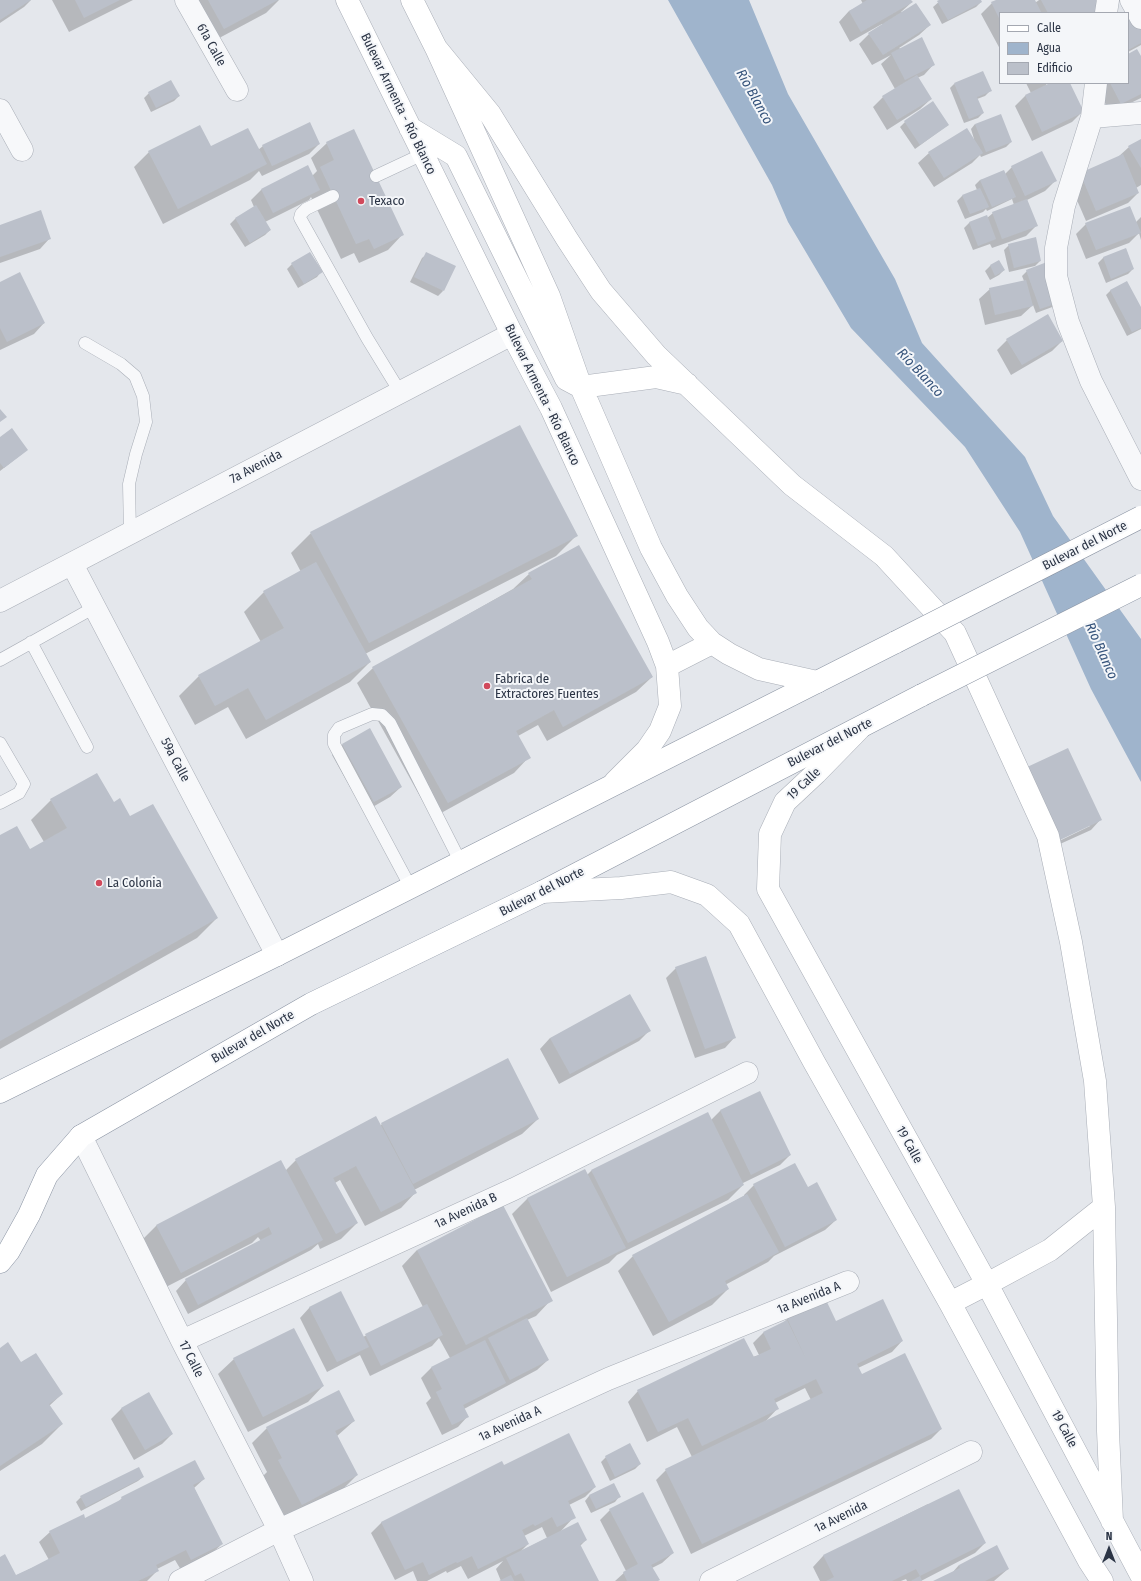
<!DOCTYPE html>
<html>
<head>
<meta charset="utf-8">
<style>
	body { margin:0 }
	#map { position:relative; width:1141px; height:1581px; overflow:hidden; background:#e4e7ec; font-family:"Fira Sans Condensed",sans-serif }
	canvas { display:block }
	.legend { position:absolute; left:999px; top:12px; width:130px; height:72px; box-sizing:border-box; background:#f4f6f9; border:1px solid #a4a8b1; margin:0; padding:5px 7px; list-style:none; font-size:12px; color:#2b3445 }
	.legend li { display:flex; align-items:center; gap:8px; height:20px }
	.legend b { width:20px; border:1px solid #a4a8b1 }
	.north { position:absolute; left:1089px; top:1529px; width:40px; height:40px; -webkit-text-stroke:3px #f4f6f9; paint-order:stroke; rotate:0deg; font-size:11px; font-weight:700; line-height:16px; text-align:center; color:#2b3445 }
	.north::after { content:''; display:block; margin:auto; width:14px; height:18px; background:#2b3445; clip-path:polygon(50% 0,100% 100%,50% 72%,0 100%) }
</style>
</head>
<body>
<div id="map">
<canvas width="1141" height="1581"></canvas>
<ul class="legend">
<li><b style="height:5px;background:#fff"></b>Calle</li>
<li><b style="height:11px;background:#9fb4cc"></b>Agua</li>
<li><b style="height:11px;background:#bbc0ca"></b>Edificio</li>
</ul>
<div class="north">N</div>
</div>
<script>
const ctx = document.querySelector('canvas').getContext('2d');
ctx.lineJoin = 'round';
function paint(path, color) {
  ctx.fillStyle = color;
  ctx.fill(path, 'evenodd');
}
function toPath(rows) {
  const path = new Path2D();
  for (const r of rows) {
    path.moveTo(r[0], r[1]);
    for (let i = 2; i < r.length; i += 2) path.lineTo(r[i], r[i + 1]);
  }
  return path;
}
function strokePath(path, color, width, dash) {
  ctx.strokeStyle = color;
  ctx.lineWidth = width;
  ctx.lineCap = dash ? 'butt' : 'round';
  ctx.setLineDash(dash || []);
  ctx.stroke(path);
}
function write(font, color, halo, rows, align = 'center') {
  ctx.font = font + ' "Fira Sans Condensed",sans-serif';
  ctx.lineWidth = 4;
  ctx.setLineDash([]);
  ctx.textBaseline = 'middle';
  ctx.strokeStyle = halo;
  ctx.fillStyle = color;
  for (const [text, x, y, turn = 0] of rows) {
    ctx.save();
    ctx.translate(x, y);
    ctx.rotate((+turn || 0) * Math.PI / 180);
    ctx.textAlign = isNaN(turn) ? turn : align;
    if (halo) ctx.strokeText(text, 0, 0);
    ctx.fillText(text, 0, 0);
    ctx.restore();
  }
}
const water = toPath([
	[668,0,749,0,788,94,895,279,922,343,1025,457,1053,516,1141,639,1141,782,1091,689,1020,532,965,447,851,328,788,222,772,185]
]);
const shadow = toPath([
	[0,0,31,0,24,7,0,23],
	[52,0,133,0,69,32],
	[185,0,279,0,266,13,208,44],
	[861,0,910,0,912,2,901,12,930,25,919,35,899,48,934,64,924,75,917,78,931,99,920,109,887,130,873,107,883,97,895,89,881,64,891,55,872,65,859,44,869,34,883,25,882,24,850,42,839,22,849,11,863,4],
	[941,0,979,0,981,2,976,7,942,24,933,7],
	[998,0,1034,0,1035,3,1039,0,1095,0,1096,13,1000,13,1000,49,981,14,992,3],
	[1128,13,1141,28,1141,45,1128,52],
	[1128,55,1141,58,1141,98,1110,113,1095,83,1128,83],
	[1026,83,1048,83,1046,84,1047,86,1052,83,1069,83,1082,112,1072,122,1032,141,1015,106,1025,96,1031,93],
	[954,84,990,91,985,96,977,99,983,113,978,118,964,123,950,88],
	[149,93,179,96,174,101,151,112,144,98],
	[905,122,948,125,915,149,900,127],
	[975,124,1011,142,1006,147,981,157,980,155,972,163,934,187,918,163,929,153,974,139,971,129],
	[1141,140,1141,185,1136,188,1138,193,1128,203,1086,221,1070,184,1118,157,1129,147],
	[327,143,403,234,388,250,359,263,354,253,341,259,311,197,309,200,265,222,270,230,265,235,245,247,230,224,235,219,254,207,251,200,261,190,308,167,312,176,317,171,311,158],
	[319,144,309,154,262,176,259,171,250,180,163,224,134,167,149,152,258,150,263,146],
	[1012,167,1055,181,1045,191,1027,200,1036,226,1026,236,992,248,990,244,973,250,964,228,969,223,986,216,987,218,993,213,1014,205,1012,199,987,211,986,209,983,212,965,219,957,201,962,196,977,190,975,185,980,180,1005,174],
	[1141,217,1141,240,1139,233,1129,243,1086,259,1076,234,1086,224,1136,222],
	[0,226,50,238,40,249,0,263],
	[1009,245,1040,261,1035,266,1009,272,1004,250],
	[1126,249,1133,269,1128,274,1106,283,1098,263,1103,258],
	[427,254,443,291,438,296,410,282,422,258],
	[999,261,1004,270,999,275,990,280,985,271,990,266],
	[292,264,321,272,317,277,298,288,287,269],
	[1027,271,1055,306,1036,313,1033,305,1021,316,985,325,979,299,990,289,1024,281,1022,276],
	[0,283,44,323,34,334,0,350],
	[1111,290,1141,309,1141,329,1127,336,1106,295],
	[1007,340,1062,341,1052,351,1011,375,997,350],
	[0,438,22,454,0,471],
	[311,533,576,536,556,556,365,654,370,662,350,682,246,739,228,707,195,725,179,696,199,676,261,642,244,612,264,592,301,572,291,553],
	[529,574,652,677,636,692,547,741,538,725,518,736,529,757,514,773,432,818,357,683,373,668,513,589],
	[369,730,401,787,390,797,364,812,332,755,342,745],
	[1016,779,1101,819,1091,830,1049,849],
	[1090,824,1090,826,1055,843,1055,841],
	[51,800,113,803,130,817,217,918,197,938,0,1049,0,836,30,850,44,842,31,820],
	[676,968,735,1037,725,1048,695,1058,666,978],
	[649,1031,639,1041,559,1084,540,1049,550,1038],
	[760,1092,790,1155,780,1165,743,1183,743,1185,728,1200,617,1255,609,1263,551,1292,512,1214,527,1199,585,1170,587,1175,591,1171,711,1120,720,1111],
	[538,1119,522,1134,414,1190,416,1192,401,1208,365,1226,340,1180,335,1183,357,1223,341,1239,320,1249,318,1244,311,1250,188,1314,176,1291,186,1280,261,1241,258,1237,252,1243,166,1287,141,1241,156,1226,285,1171,296,1160,380,1126,382,1124],
	[754,1185,807,1188,836,1220,825,1230,774,1256,768,1262,725,1285,728,1289,712,1305,653,1336,618,1271,633,1256,744,1196,744,1195],
	[417,1250,551,1300,536,1316,527,1320,548,1360,537,1370,464,1409,468,1416,458,1427,442,1435,426,1403,431,1398,421,1378,431,1368,450,1358,439,1338,432,1346,370,1376,360,1355,327,1372,300,1318,310,1307,363,1337,423,1307,402,1266],
	[825,1301,835,1323,902,1341,892,1352,858,1368,862,1376,941,1429,931,1439,691,1554,656,1480,666,1470,692,1457,677,1427,647,1442,628,1402,638,1391,759,1355,753,1343,763,1333,783,1323,787,1319],
	[805,1388,811,1400,765,1422,778,1408,775,1403],
	[0,1349,62,1394,49,1406,62,1424,42,1444,0,1471],
	[234,1359,323,1386,308,1402,248,1432,218,1374],
	[149,1393,172,1434,162,1444,134,1460,111,1419,121,1409],
	[354,1421,337,1436,357,1475,342,1490,286,1519,263,1476,267,1472,252,1443,267,1428],
	[606,1457,640,1464,635,1469,610,1481,601,1462],
	[503,1466,595,1487,585,1497,569,1505,574,1517,561,1531,586,1540,580,1546,598,1581,501,1581,496,1569,503,1561,468,1579,461,1566,447,1573,446,1571,427,1581,417,1581,413,1571,395,1580,371,1533,382,1522],
	[542,1527,547,1538,521,1551,528,1544,524,1536],
	[143,1477,138,1481,81,1511,76,1502,81,1497],
	[204,1479,194,1488,222,1544,211,1554,181,1570,175,1560,157,1569,158,1570,147,1581,0,1581,0,1558,15,1576,49,1560,39,1542,50,1532,85,1519,117,1503,122,1498],
	[613,1485,619,1497,615,1502,591,1513,585,1501,589,1496],
	[928,1504,985,1543,975,1553,921,1581,907,1581,906,1579,901,1581,820,1581,813,1567,823,1556],
	[610,1510,673,1553,662,1563,652,1568,658,1581,615,1581,626,1571,600,1520],
	[959,1565,1008,1569,994,1581,935,1581,952,1573]
]);
const building = toPath([
	[0,0,31,0,0,20],
	[75,0,120,0,84,18],
	[208,0,278,0,224,29],
	[867,0,911,0,913,2,861,32,849,11],
	[939,0,981,0,982,2,948,20,937,1],
	[996,0,1035,0,1041,12,1000,13,1000,20,991,2],
	[1041,0,1096,0,1101,9,1094,13,1048,13],
	[916,3,931,25,883,55,868,33],
	[1132,9,1141,26,1141,43,1128,50,1128,13,1125,13],
	[922,37,935,65,905,80,891,53],
	[1137,49,1141,56,1141,94,1121,104,1110,83,1128,83,1128,54],
	[983,71,992,91,977,97,984,113,969,119,954,83],
	[917,75,932,99,897,120,882,96],
	[171,80,180,96,156,108,148,92],
	[1050,83,1070,83,1084,112,1042,132,1025,95],
	[933,101,949,125,920,145,904,121],
	[1001,114,1012,142,986,152,975,124],
	[310,122,320,144,272,166,262,145],
	[200,125,211,146,248,128,267,164,178,209,148,151],
	[967,128,983,153,944,178,928,152],
	[354,129,404,235,374,249,369,239,356,244,320,167,334,160,326,142],
	[1141,139,1141,168,1128,146],
	[1042,151,1057,181,1025,196,1011,166],
	[1123,154,1139,193,1096,211,1080,173],
	[308,165,320,190,273,213,261,189],
	[1004,170,1016,197,992,207,980,180],
	[980,188,989,207,970,214,962,195],
	[1027,199,1038,226,1002,239,992,212],
	[256,205,271,230,250,243,235,218],
	[1130,206,1141,233,1096,250,1085,223],
	[41,210,51,239,0,257,0,225],
	[987,215,996,239,978,246,969,222],
	[1036,237,1041,261,1014,268,1008,244],
	[1126,248,1134,269,1111,279,1103,257],
	[310,252,323,272,304,284,291,263],
	[426,252,456,266,444,291,414,277],
	[999,260,1005,270,995,276,990,265],
	[1047,262,1061,302,1040,309,1026,270],
	[20,272,45,323,7,342,0,328,0,282],
	[1026,280,1033,306,995,315,989,288],
	[1127,281,1141,307,1141,328,1132,332,1110,290],
	[1048,314,1063,341,1022,365,1006,339],
	[0,409,7,417,0,422],
	[520,425,578,536,369,643,310,532],
	[12,428,28,450,4,468,0,463,0,437],
	[579,545,653,677,563,727,554,710,516,731,531,758,448,803,372,667,532,579,528,573],
	[316,562,371,662,266,720,248,688,215,706,198,675,284,628,263,591],
	[370,728,402,787,374,802,342,744],
	[1068,748,1102,820,1060,840,1025,768],
	[97,773,114,802,120,798,130,816,153,804,218,918,0,1041,0,835,17,826,30,849,67,828,50,799],
	[706,956,736,1038,705,1049,675,967],
	[630,994,651,1031,570,1074,550,1038],
	[508,1058,539,1119,413,1184,381,1123],
	[760,1091,791,1155,751,1175,720,1110],
	[708,1112,744,1185,628,1243,591,1170],
	[376,1116,417,1193,381,1212,356,1166,333,1178,358,1223,336,1234,295,1159],
	[281,1160,323,1240,198,1305,185,1279,272,1234,269,1227,181,1273,156,1225],
	[795,1163,808,1187,817,1182,837,1220,785,1247,753,1184],
	[585,1169,626,1248,567,1277,527,1198],
	[747,1194,779,1252,725,1281,729,1289,669,1322,632,1255],
	[503,1205,553,1301,466,1345,417,1250],
	[341,1291,369,1347,337,1362,309,1307],
	[883,1299,903,1341,857,1364,862,1374,905,1353,942,1429,702,1544,665,1469,823,1393,816,1379,774,1399,779,1409,702,1446,688,1418,658,1432,637,1390,744,1338,754,1357,771,1349,763,1332,787,1320,807,1361,787,1318,826,1300,836,1321],
	[427,1304,443,1335,381,1366,365,1334],
	[527,1318,549,1360,510,1380,488,1338],
	[294,1328,324,1386,263,1417,233,1358],
	[485,1340,506,1383,463,1405,469,1417,452,1425,436,1392,442,1389,431,1367],
	[8,1342,21,1362,36,1353,63,1394,49,1404,63,1424,0,1466,0,1348],
	[339,1390,355,1421,335,1431,358,1475,302,1505,278,1460,282,1458,266,1427],
	[149,1392,173,1434,145,1450,121,1408],
	[569,1433,596,1487,568,1501,576,1518,557,1527,552,1517,535,1526,533,1524,522,1530,529,1544,478,1569,472,1556,457,1563,456,1562,429,1575,423,1562,405,1570,381,1522,502,1461,504,1465],
	[630,1443,641,1464,615,1477,605,1456],
	[195,1460,205,1479,193,1485,223,1544,191,1560,186,1550,156,1565,159,1571,138,1581,0,1581,0,1557,5,1554,16,1575,31,1568,60,1553,49,1531,84,1514,85,1518,122,1499,121,1497],
	[139,1467,144,1477,86,1507,80,1496],
	[614,1483,621,1497,596,1509,589,1495],
	[959,1489,986,1543,920,1576,922,1581,911,1581,920,1576,916,1569,892,1581,826,1581,834,1577,823,1555],
	[643,1492,674,1553,651,1565,660,1580,658,1581,627,1581,623,1572,638,1564,609,1509],
	[578,1522,587,1540,580,1544,599,1581,525,1581,521,1573,515,1576,506,1558],
	[997,1545,1009,1569,985,1581,933,1581,960,1568,959,1565],
	[511,1575,514,1581,499,1581]
]);
const lane = toPath([
	[376,176,423,154],
	[333,196,306,209,301,214,300,218,367,338,400,392],
	[85,343,121,364,135,376,143,396,146,422,136,454,129,484,130,533],
	[31,642,87,747],
	[0,660,95,607],
	[0,743,24,784,19,793,0,803],
	[411,888,334,744,334,735,339,728,372,714,382,715,390,723,461,863]
]);
const street = toPath([
	[186,0,237,90],
	[1131,0,1141,18],
	[1106,13,1108,0],
	[1096,83,1092,117,1064,206,1056,248,1056,276,1068,322,1091,381,1141,479],
	[0,110,22,150],
	[1092,117,1141,113],
	[72,564,277,955],
	[0,601,512,334],
	[81,1136,182,1341,279,1530,302,1581],
	[182,1341,514,1189,747,1073],
	[180,1581,279,1530,608,1379,848,1282],
	[711,1581,971,1452]
]);
const secondary = toPath([
	[347,0,512,334,551,408,658,642,667,666,670,706,660,731,647,750,615,782],
	[412,0,436,48,549,296,581,387,651,548,677,596,698,628,712,643,729,654,759,669,817,682],
	[436,48,490,114,567,239,601,291,656,355,792,485,884,556,955,633,1048,836,1071,942,1095,1081,1104,1207,1108,1431,1112,1521],
	[410,128,456,156,566,379,581,387,656,377,687,384],
	[667,666,712,643],
	[859,729,816,773,785,802,770,834,768,889,987,1284,1141,1575],
	[542,892,621,888,671,882,707,895,739,924,814,1062,950,1303,1089,1561,1102,1581],
	[950,1303,987,1284,1050,1250,1104,1207]
]);
const highway = toPath([
	[0,1092,277,955,896,642],
	[0,1262,9,1251,29,1215,47,1175,81,1136,311,1004,542,892,922,695]
]);
const highwayBridge = toPath([
	[896,642,1141,517],
	[922,695,1141,585]
]);
const markers = [
	[361,201,4,"#d1495b"],
	[487,686,4,"#d1495b"],
	[99,883,4,"#d1495b"]
];
const streetNames = [
	["61a Calle",211,45,61],
	["Bulevar Armenta - Río Blanco",398,104,64],
	["Bulevar Armenta - Río Blanco",542,395,64],
	["7a Avenida",256,467,-28],
	["Bulevar del Norte",1085,546,-27],
	["Bulevar del Norte",830,743,-27],
	["59a Calle",175,760,62],
	["19 Calle",804,784,-43],
	["Bulevar del Norte",542,892,-27],
	["Bulevar del Norte",253,1037,-30],
	["19 Calle",909,1145,61],
	["1a Avenida B",466,1211,-25],
	["1a Avenida A",809,1298,-22],
	["17 Calle",191,1359,63],
	["1a Avenida A",510,1424,-25],
	["19 Calle",1064,1429,62],
	["1a Avenida",841,1517,-26]
];
const poiNames = [
	["Texaco",369,201],
	["Fabrica de",495,679],
	["Extractores Fuentes",495,694],
	["La Colonia",107,883]
];
const waterNames = [
	["Río Blanco",754,97,61],
	["Río Blanco",920,373,47],
	["Río Blanco",1101,651,66]
];
paint(water, '#9fb4cc');
paint(shadow, '#0003');
paint(building, '#bbc0ca');
strokePath(lane, '#a9aeb7', 13);
strokePath(street, '#a9aeb7', 23);
strokePath(secondary, '#a9aeb7', 23);
strokePath(highway, '#8b94a3', 23);
strokePath(lane, '#f7f8fa', 12);
strokePath(street, '#f7f8fa', 22);
strokePath(secondary, '#fff', 22);
strokePath(highway, '#fff', 22);
strokePath(highwayBridge, '#8b94a3', 23, []);
strokePath(highwayBridge, '#fff', 22);
for (const [x, y, r, color] of markers) {
  const dot = new Path2D();
  dot.arc(x, y, r, 0, 2 * Math.PI);
  ctx.fillStyle = color;
  ctx.fill(dot);
  strokePath(dot, '#f4f6f9', 1.5);
}
write('13px', '#2b3445', '#f4f6f9', streetNames);
write('13px', '#2b3445', '#f4f6f9', poiNames, 'left');
write('italic 14px', '#34527a', '#f4f6f9', waterNames);
</script>
</body>
</html>
